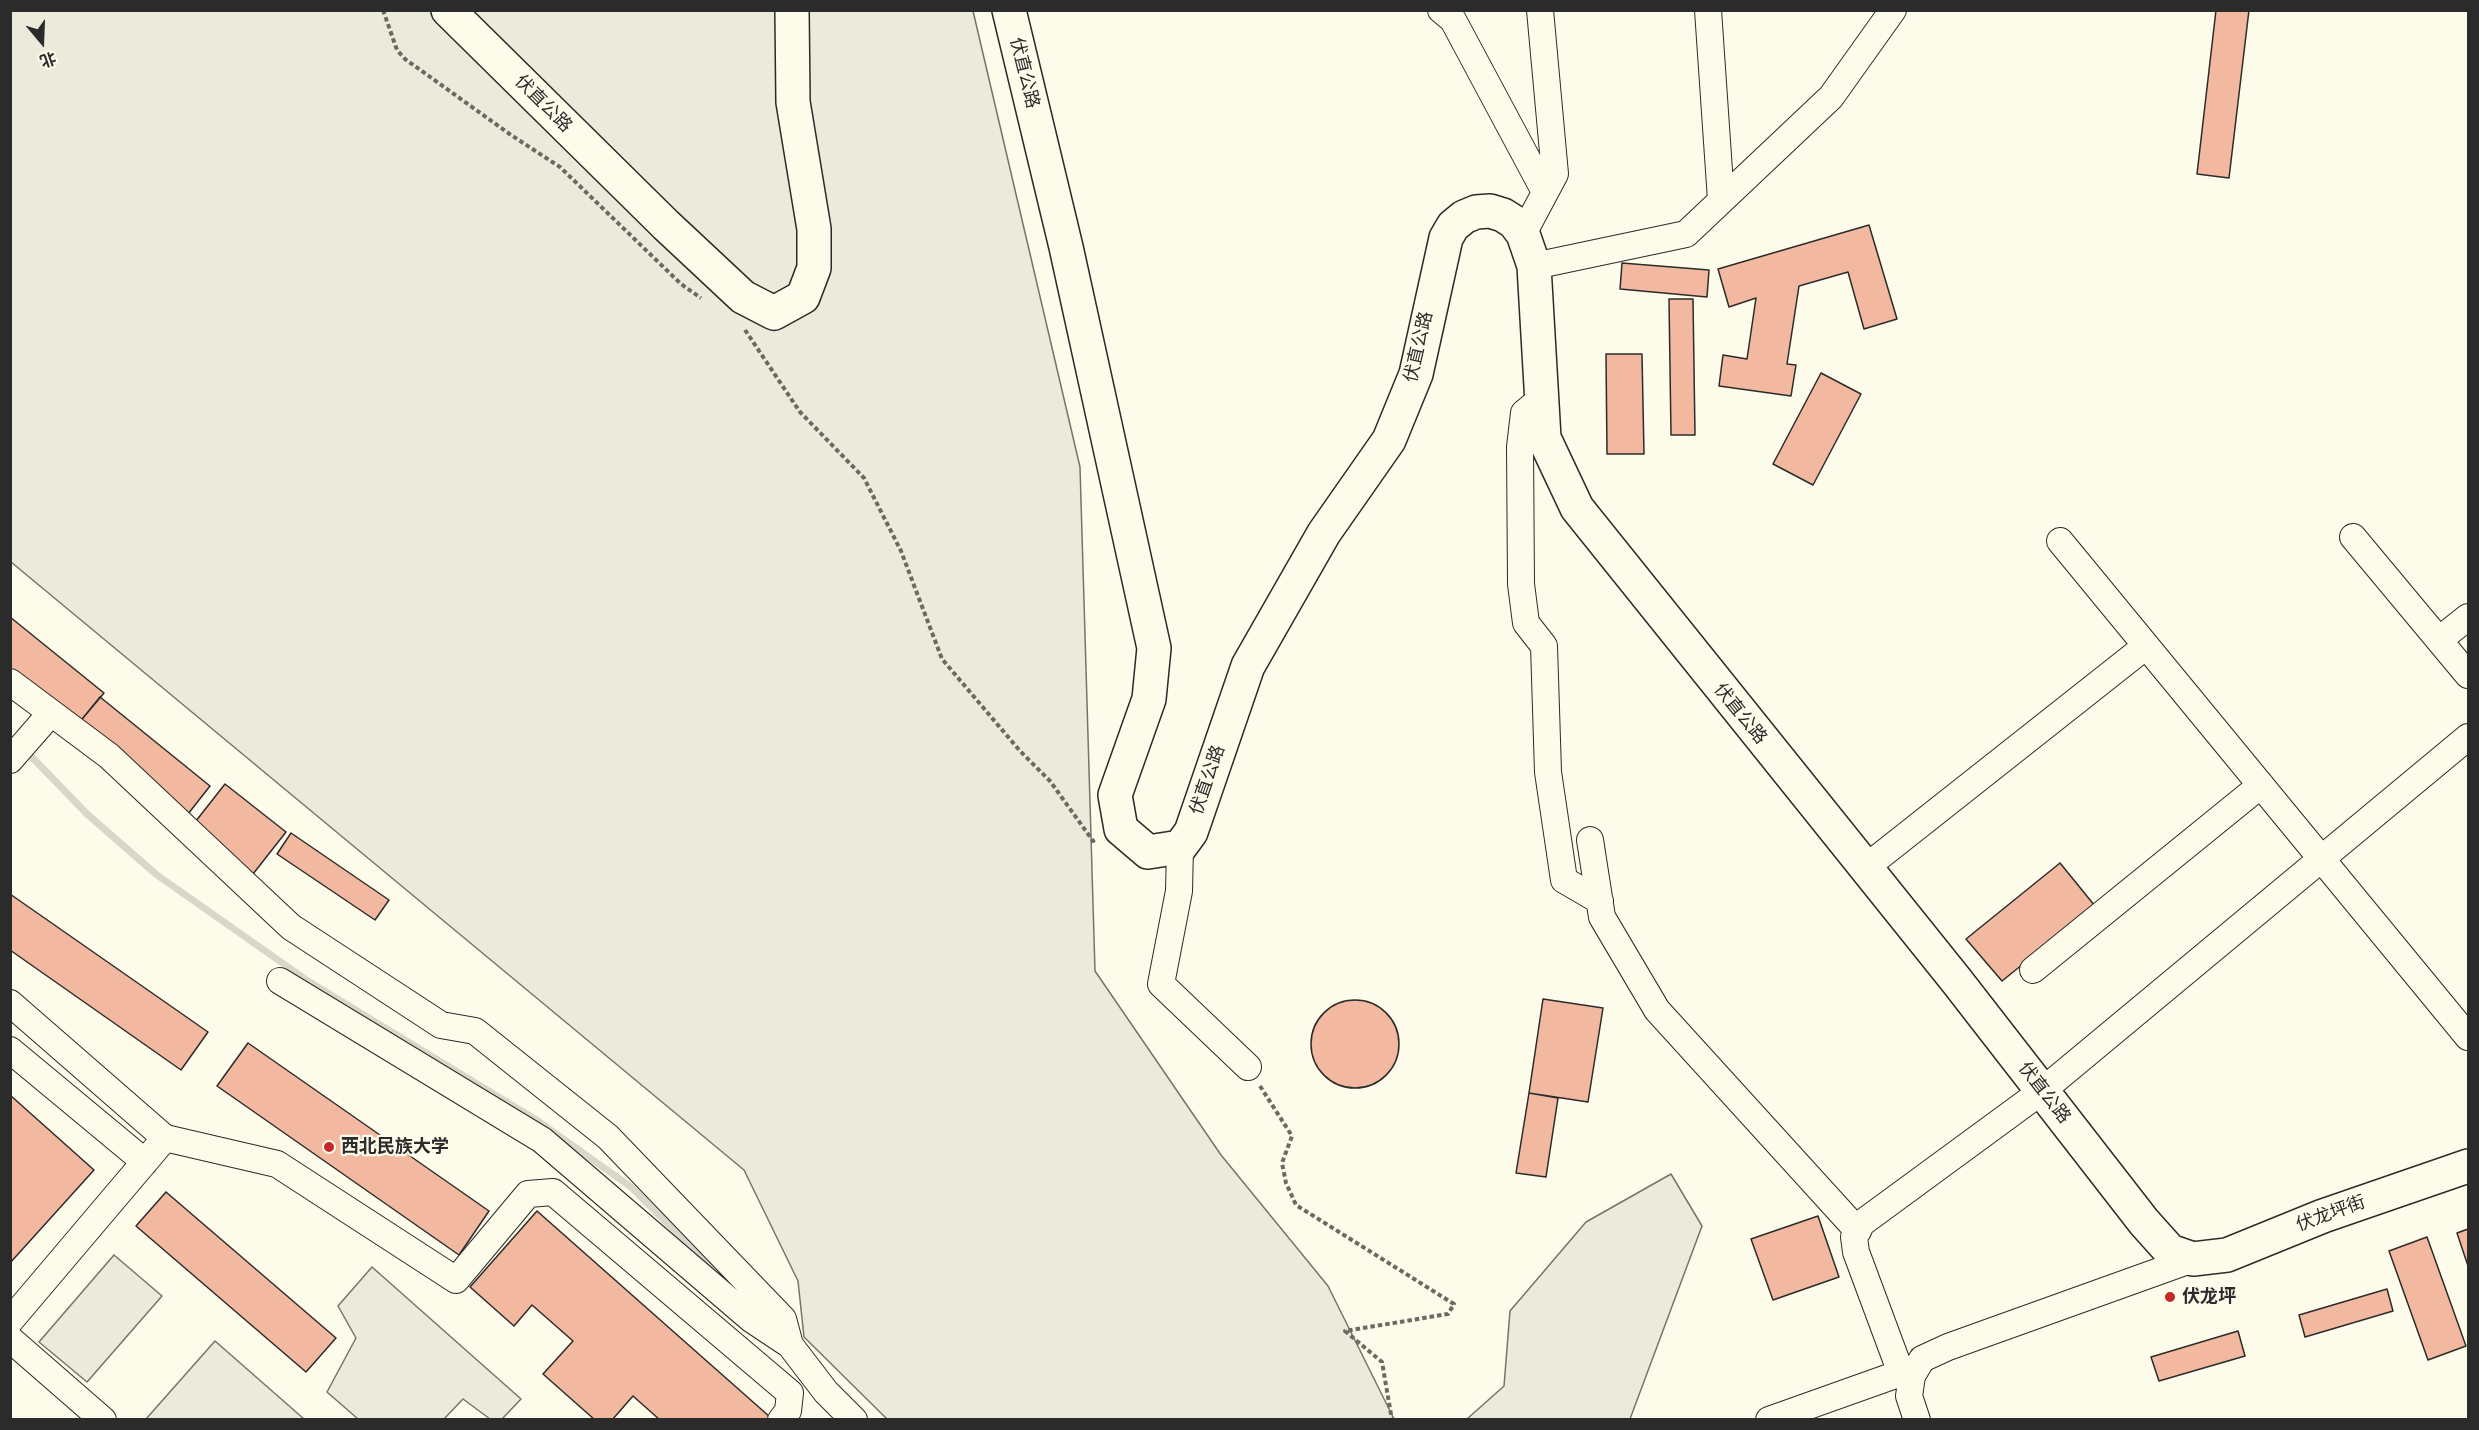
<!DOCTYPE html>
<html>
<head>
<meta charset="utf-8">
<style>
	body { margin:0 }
	#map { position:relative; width:2479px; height:1430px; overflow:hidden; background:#fdfbea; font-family:Arial,"Noto Sans SC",sans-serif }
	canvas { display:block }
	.frame { position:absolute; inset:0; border:12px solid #2b2b2b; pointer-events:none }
	.north { position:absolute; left:12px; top:12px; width:60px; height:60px; -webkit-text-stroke:4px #fdfbea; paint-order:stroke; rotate:161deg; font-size:16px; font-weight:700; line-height:24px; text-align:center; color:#2b2b2b }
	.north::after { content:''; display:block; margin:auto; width:21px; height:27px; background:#2b2b2b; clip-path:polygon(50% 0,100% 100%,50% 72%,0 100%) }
</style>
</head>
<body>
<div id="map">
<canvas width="2479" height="1430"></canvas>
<div class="frame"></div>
<div class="north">北</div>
</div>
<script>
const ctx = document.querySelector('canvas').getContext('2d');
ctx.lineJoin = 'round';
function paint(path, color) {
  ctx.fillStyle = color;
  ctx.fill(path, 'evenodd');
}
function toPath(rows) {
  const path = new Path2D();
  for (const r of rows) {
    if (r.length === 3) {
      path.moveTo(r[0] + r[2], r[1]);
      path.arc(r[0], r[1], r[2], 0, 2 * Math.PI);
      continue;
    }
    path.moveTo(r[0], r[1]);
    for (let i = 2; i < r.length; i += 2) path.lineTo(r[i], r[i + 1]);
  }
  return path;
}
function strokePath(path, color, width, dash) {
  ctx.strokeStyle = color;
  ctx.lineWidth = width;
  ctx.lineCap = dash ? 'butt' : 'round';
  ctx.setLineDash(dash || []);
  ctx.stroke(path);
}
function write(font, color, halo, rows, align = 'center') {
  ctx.font = font + ' Arial,"Noto Sans SC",sans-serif';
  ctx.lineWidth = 4.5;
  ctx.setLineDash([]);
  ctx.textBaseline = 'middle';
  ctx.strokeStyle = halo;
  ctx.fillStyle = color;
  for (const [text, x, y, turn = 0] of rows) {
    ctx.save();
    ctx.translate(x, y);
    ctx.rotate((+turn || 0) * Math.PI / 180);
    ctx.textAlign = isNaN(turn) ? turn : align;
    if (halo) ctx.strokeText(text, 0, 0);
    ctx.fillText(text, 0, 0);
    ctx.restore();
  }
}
const green = toPath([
	[10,11,973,11,1080,467,1095,971,1221,1155,1328,1286,1394,1419,887,1419,804,1337,798,1281,744,1170,11,562,10,11],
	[1671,1174,1702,1226,1630,1419,1467,1419,1504,1386,1510,1311,1586,1222,1671,1174],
	[114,1255,162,1296,87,1382,39,1342,114,1255],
	[372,1267,521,1399,502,1419,490,1419,463,1399,444,1419,358,1419,327,1392,356,1338,338,1306,372,1267],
	[215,1341,304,1419,146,1419,215,1341]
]);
const stream = toPath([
	[26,751,87,814,157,875,308,981,538,1121,631,1187,724,1280]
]);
const building = toPath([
	[2216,10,2249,10,2229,178,2197,174,2216,10],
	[1869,225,1897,319,1864,329,1848,272,1799,286,1787,364,1796,365,1791,396,1719,386,1723,355,1747,359,1756,298,1729,307,1718,269,1869,225],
	[1622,263,1709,270,1707,297,1620,289,1622,263],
	[1669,299,1693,299,1695,435,1671,435,1669,299],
	[1606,354,1642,354,1644,454,1607,454,1606,354],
	[1821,373,1861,394,1813,485,1773,464,1821,373],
	[10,617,104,693,78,724,10,670,10,617],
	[100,697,210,786,188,814,78,724,100,697],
	[225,784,286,832,253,874,192,826,225,784],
	[291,833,389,900,375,920,277,854,291,833],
	[2060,863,2095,906,2002,981,1966,939,2060,863],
	[10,894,208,1032,181,1070,10,950,10,894],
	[1543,999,1603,1008,1588,1102,1529,1093,1543,999],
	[1355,1044,44],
	[248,1043,489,1211,459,1255,217,1086,248,1043],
	[1529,1093,1558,1098,1546,1177,1516,1173,1529,1093],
	[10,1095,94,1170,10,1263,10,1095],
	[166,1192,336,1338,306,1372,136,1226,166,1192],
	[537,1211,770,1417,768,1420,660,1420,633,1396,612,1420,595,1420,543,1374,573,1341,532,1305,514,1326,470,1287,537,1211],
	[1818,1216,1839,1277,1773,1300,1751,1239,1818,1216],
	[2468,1229,2468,1266,2457,1233,2468,1229],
	[2427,1237,2466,1346,2428,1360,2389,1251,2427,1237],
	[2387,1289,2393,1311,2305,1337,2299,1315,2387,1289],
	[2238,1331,2245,1356,2159,1381,2151,1357,2238,1331]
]);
const path = toPath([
	[383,10,397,50,405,59,511,135,560,167,681,284,701,298],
	[745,330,800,412,864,478,901,551,942,659,1020,751,1050,781,1093,841,1097,839],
	[1260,1086,1292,1136,1282,1163,1286,1183,1296,1205,1454,1304,1448,1314,1345,1331,1382,1362,1392,1420]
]);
const minor = toPath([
	[1441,10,1453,20,1545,192],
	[1708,10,1721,200],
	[1523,234,1555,174,1540,10],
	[1534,266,1686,234,1831,97,1893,10],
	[1542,398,1524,413,1520,447,1521,584,1526,623,1544,646,1548,772,1564,880,1600,901],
	[2353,537,2468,675],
	[2060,541,2468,1037],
	[2439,640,2468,617],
	[10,682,109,756,291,927,441,1025,475,1031,608,1137,783,1319,790,1345],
	[10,760,51,713],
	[1590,840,1602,917,1657,1010,1858,1231],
	[1180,847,1179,891,1161,984,1248,1067],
	[1865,868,2146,646],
	[2033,970,2261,785],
	[280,981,542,1140,751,1319,790,1345,826,1392,854,1420],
	[10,1003,165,1138,10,1321],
	[10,1050,145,1162],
	[165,1138,277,1164,456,1280,528,1194,553,1192,790,1393,788,1411,781,1420],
	[10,1339,103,1420],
	[1912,1376,1901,1373,1856,1252,1854,1237,1862,1223,2042,1091,2468,737],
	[1769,1420,1901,1373],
	[1917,1420,1909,1396,1912,1376,1922,1359,1948,1347,2193,1259]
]);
const major = toPath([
	[448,10,666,225,743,297,774,313,803,297,814,268,814,229,793,102,792,10],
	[1009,10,1066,247,1154,648,1149,699,1115,795,1121,829,1148,852,1180,847,1191,832,1248,666,1324,533,1389,440,1416,374,1446,238,1453,226,1464,217,1476,212,1490,211,1503,215,1514,222,1523,234,1534,266,1544,438,1577,508,1956,980,2144,1222,2170,1251,2193,1259,2227,1255,2323,1216,2468,1166]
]);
const markers = [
	[329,1147,6,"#c62828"],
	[2170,1297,6,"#c62828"]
];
const streetNames = [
	["伏直公路",1024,73,76],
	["伏直公路",543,104,45],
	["伏直公路",1419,347,-77],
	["伏直公路",1740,714,51],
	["伏直公路",1208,780,-71],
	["伏直公路",2044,1093,52],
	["伏龙坪街",2331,1214,-20]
];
const poiNames = [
	["西北民族大学",341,1147],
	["伏龙坪",2182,1297]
];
paint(green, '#ecebdb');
strokePath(green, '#74746e', 1.5);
strokePath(stream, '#d8d7c9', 7);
paint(building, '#f2b8a0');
strokePath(building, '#2b2b2b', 1.5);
strokePath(minor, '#2b2b2b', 28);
strokePath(major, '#2b2b2b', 36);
strokePath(path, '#6a6964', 4, [4.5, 3]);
strokePath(minor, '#fdfbea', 26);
strokePath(major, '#fdfbea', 33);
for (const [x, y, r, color] of markers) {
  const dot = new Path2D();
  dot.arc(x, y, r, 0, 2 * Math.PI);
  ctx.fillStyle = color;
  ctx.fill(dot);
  strokePath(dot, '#fdfbea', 2);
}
write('18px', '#2b2b2b', '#fdfbea', streetNames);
write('bold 18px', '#2b2b2b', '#fdfbea', poiNames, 'left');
</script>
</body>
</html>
